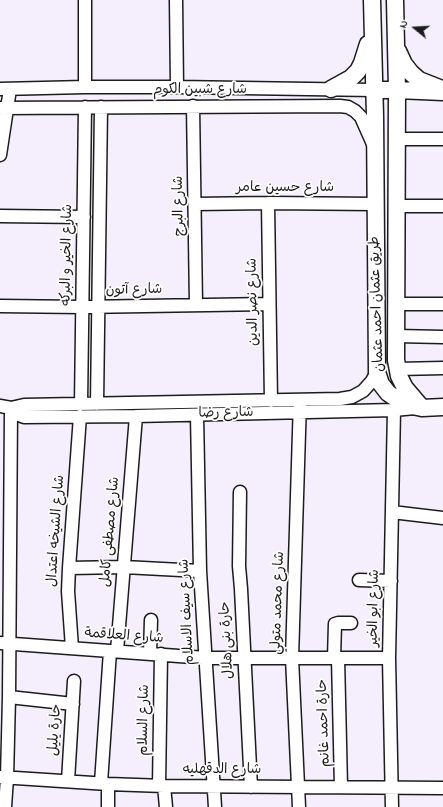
<!DOCTYPE html>
<html>
<head>
<meta charset="utf-8">
<style>
	body { margin:0 }
	#map { position:relative; width:443px; height:807px; overflow:hidden; background:#f5eefd; font-family:"Indie Flower",sans-serif }
	canvas { display:block }
	.north { position:absolute; left:395px; top:8px; width:40px; height:40px; -webkit-text-stroke:3px #fff; paint-order:stroke; rotate:288deg; font-size:11px; font-weight:700; line-height:16px; text-align:center; color:#1c1c1c }
	.north::after { content:''; display:block; margin:auto; width:14px; height:18px; background:#1c1c1c; clip-path:polygon(50% 0,100% 100%,50% 72%,0 100%) }
</style>
</head>
<body>
<div id="map">
<canvas width="443" height="807"></canvas>
<div class="north">N</div>
</div>
<script>
const ctx = document.querySelector('canvas').getContext('2d');
ctx.lineJoin = 'round';
function toPath(rows) {
  const path = new Path2D();
  for (const r of rows) {
    path.moveTo(r[0], r[1]);
    for (let i = 2; i < r.length; i += 2) path.lineTo(r[i], r[i + 1]);
  }
  return path;
}
function strokePath(path, color, width, dash) {
  ctx.strokeStyle = color;
  ctx.lineWidth = width;
  ctx.lineCap = dash ? 'butt' : 'round';
  ctx.setLineDash(dash || []);
  ctx.stroke(path);
}
function write(font, color, halo, rows, align = 'center') {
  ctx.font = font + ' "Indie Flower","Playpen Sans Arabic",sans-serif';
  ctx.lineWidth = 3.5;
  ctx.setLineDash([]);
  ctx.textBaseline = 'middle';
  ctx.strokeStyle = halo;
  ctx.fillStyle = color;
  for (const [text, x, y, turn = 0] of rows) {
    ctx.save();
    ctx.translate(x, y);
    ctx.rotate((+turn || 0) * Math.PI / 180);
    ctx.textAlign = isNaN(turn) ? turn : align;
    if (halo) ctx.strokeText(text, 0, 0);
    ctx.fillText(text, 0, 0);
    ctx.restore();
  }
}
const minor = toPath([
	[176,0,177,87],
	[85,87,85,0],
	[0,89,85,87,177,87,374,90],
	[193,106,196,305],
	[0,108,340,106,348,107,355,111,361,117,373,144],
	[396,139,443,139],
	[0,155,10,89],
	[268,203,271,401],
	[195,204,268,203,375,204],
	[396,206,443,206],
	[0,216,84,217],
	[397,304,443,304],
	[0,306,82,307,269,304],
	[396,336,443,337],
	[397,369,443,368],
	[81,404,85,107],
	[97,404,101,107],
	[0,406,11,408,24,405,340,399,352,397,363,391,372,381,377,372],
	[11,408,16,414,24,417,136,416,394,410,415,408],
	[197,415,200,571,215,807],
	[240,492,239,566,241,589,251,787],
	[392,512,443,518],
	[69,568,124,567,200,571],
	[359,580,391,581],
	[0,643,206,658,389,658],
	[72,648,68,591,69,568,80,416],
	[117,651,136,416],
	[150,654,151,620],
	[334,658,335,624,338,623,351,623],
	[338,658,341,787],
	[9,697,73,704],
	[0,777,108,784,164,786,443,788],
	[68,781,74,681],
	[101,783,110,651],
	[159,786,161,654],
	[164,786,166,807],
	[5,807,7,778,9,697,11,408],
	[108,807,108,784],
	[299,807,292,658,300,400],
	[392,807,389,658,394,410]
]);
const major = toPath([
	[372,0,375,116,377,372,381,384,388,393,398,400,408,405,422,408,443,407],
	[395,0,397,90,396,360,399,376,405,388,422,408],
	[398,51,404,64,411,73,419,80,442,89],
	[331,89,351,78,358,71,362,63,368,44],
	[374,90,397,90,443,92]
]);
const streetNames = [
	["شارع شبين الكوم",200,91],
	["شارع حسين عامر",285,189],
	["شارع البرج",180,206,-91],
	["شارع الخير و البركه",68,255,-89],
	["شارع آتون",134,291,-1],
	["شارع نصر الدين",254,302,-91],
	["طريق عثمان احمد عثمان",378,304,-92],
	["شارع رضا",226,414,-1],
	["شارع الشيخه اعتدال",57,531,-86],
	["شارع مصطفى كامل",111,532,-85],
	["شارع محمد متولي",279,603,-88],
	["شارع ابو الخير",375,608,-89],
	["شارع سيف الاسلام",188,612,-93],
	["شارع العلاقمة",124,637,4],
	["حارة بنى هلال",228,640,-93],
	["شارع السلام",145,720,-89],
	["حارة احمد غانم",325,723,-92],
	["حارة يليل",56,730,-86],
	["شارع الدقهليه",222,771]
];
strokePath(minor, '#1c1c1c', 15);
strokePath(major, '#1c1c1c', 19);
strokePath(minor, '#fff', 12);
strokePath(major, '#fff', 16);
write('14px', '#1c1c1c', '#fff', streetNames);
</script>
</body>
</html>
